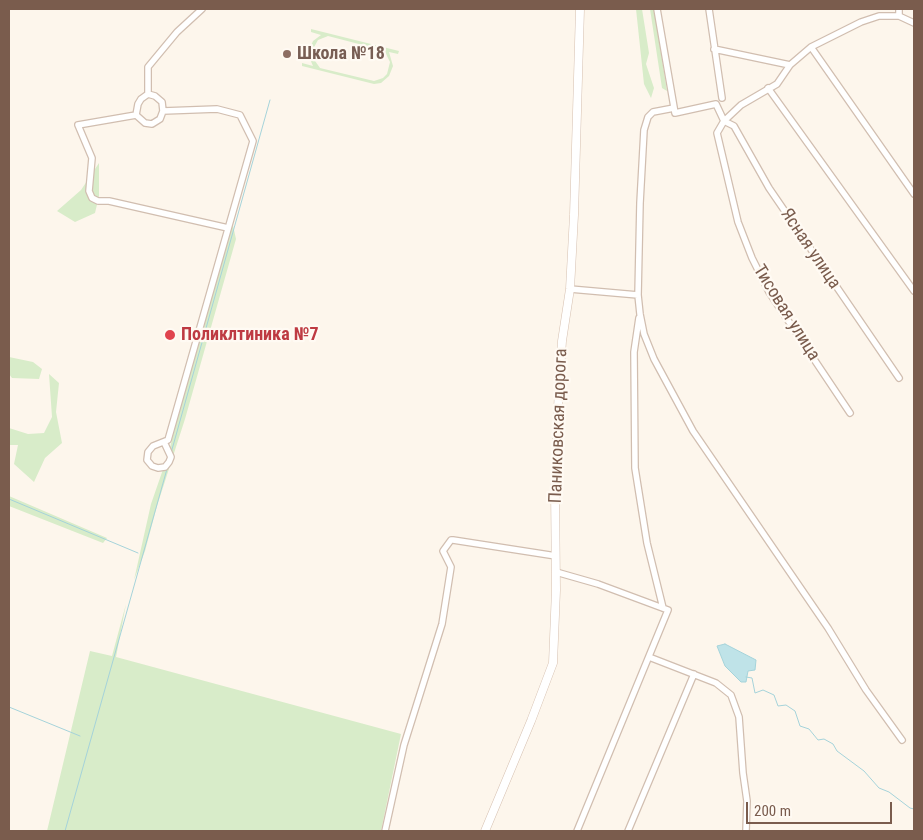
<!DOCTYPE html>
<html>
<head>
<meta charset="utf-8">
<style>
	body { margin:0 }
	#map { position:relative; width:923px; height:840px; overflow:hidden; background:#fdf6ec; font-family:"Roboto Condensed",sans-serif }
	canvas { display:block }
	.frame { position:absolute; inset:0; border:10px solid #7a5c4d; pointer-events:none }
	.scale { position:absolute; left:746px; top:802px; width:146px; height:22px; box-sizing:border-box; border:2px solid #7a5c4d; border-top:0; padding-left:6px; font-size:15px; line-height:18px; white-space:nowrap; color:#7a5c4d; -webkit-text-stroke:4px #fffaf3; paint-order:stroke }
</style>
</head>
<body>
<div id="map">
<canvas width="923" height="840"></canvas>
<div class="frame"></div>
<div class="scale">200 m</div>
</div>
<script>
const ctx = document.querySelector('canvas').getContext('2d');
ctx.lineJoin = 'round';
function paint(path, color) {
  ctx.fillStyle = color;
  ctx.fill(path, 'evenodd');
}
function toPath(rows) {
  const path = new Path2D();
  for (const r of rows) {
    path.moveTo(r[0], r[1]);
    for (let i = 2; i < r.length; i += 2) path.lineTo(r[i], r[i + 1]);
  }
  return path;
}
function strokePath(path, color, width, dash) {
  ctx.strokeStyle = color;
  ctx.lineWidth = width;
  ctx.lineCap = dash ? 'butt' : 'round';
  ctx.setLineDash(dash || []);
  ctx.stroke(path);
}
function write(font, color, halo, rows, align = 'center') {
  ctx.font = font + ' "Roboto Condensed",sans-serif';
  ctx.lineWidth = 4.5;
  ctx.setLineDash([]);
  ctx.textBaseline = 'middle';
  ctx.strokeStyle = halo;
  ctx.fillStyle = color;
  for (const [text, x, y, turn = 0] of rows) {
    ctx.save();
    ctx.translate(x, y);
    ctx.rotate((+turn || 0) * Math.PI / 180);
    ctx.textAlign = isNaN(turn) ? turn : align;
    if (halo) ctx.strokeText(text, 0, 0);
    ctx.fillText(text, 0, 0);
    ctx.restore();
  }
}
const green = toPath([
	[636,9,642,9,649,53,646,64,654,88,651,98,644,84],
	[650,9,654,9,667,91,662,88],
	[311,29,399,51,398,54,389,52,393,66,389,76,381,83,374,84,302,66,302,63,313,66,310,59,310,48,313,41,321,35,311,32],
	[328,36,382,50,386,54,390,62,387,74,383,78,374,81,320,68,313,58,313,49,318,40],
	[99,163,99,196,95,213,75,222,57,211,81,190],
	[232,221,236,239,185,419,157,506,145,551,134,580,151,504,169,452,180,405],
	[9,357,33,362,42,369,39,379,12,378,9,374],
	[49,374,59,383,56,412,62,443,45,458,34,482,14,464,18,445,9,445,9,428,28,434,44,433,52,417],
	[9,496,107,538,103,543,9,506],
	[126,604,116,657,401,734,381,831,47,831,90,651,112,656]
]);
const water = toPath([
	[725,644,756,660,755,670,748,671,746,682,741,682,725,666,717,646,725,644]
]);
const stream = toPath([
	[171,453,270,100],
	[9,499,138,553],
	[746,677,752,678,755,693,763,690,774,695,778,706,786,705,795,711,800,726,809,729,818,740,824,739,833,744,837,751,864,771,879,788,889,792,910,808,914,809],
	[9,707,80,736],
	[65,831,167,469]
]);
const street = toPath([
	[657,9,675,113,716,104,724,121,741,105,777,84,790,65],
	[709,9,722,98],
	[899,16,914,23],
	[811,47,914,194],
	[714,49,790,65,811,47,861,22,879,16,899,16,899,9],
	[768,88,914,291],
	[148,94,155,96,162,102,163,111,160,119,152,124,145,123,136,115,138,104,141,99,148,94,148,67,177,32,202,9],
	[163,111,217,109,240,115,253,141,168,440,153,446,148,452,147,460,152,466,158,468,165,467,169,462,171,457,164,442],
	[136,115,78,125,92,158,89,191,92,198,98,201,109,201,228,228],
	[570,289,638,295,640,314,644,334,654,359,693,431,828,628,866,690,902,740],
	[638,295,640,203,644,130,648,117,653,112,674,108],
	[639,318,634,352,635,468,647,543,663,608],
	[850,413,769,292,752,258,738,222,717,133,724,121,734,126,769,188,899,378],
	[556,572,598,584,668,610,577,831],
	[649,657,716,683,731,695,739,717,743,773,747,801,746,831],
	[385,831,404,745,442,624,451,567,443,551,451,540,453,540,556,556],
	[628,831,694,674]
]);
const secondary = toPath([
	[485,831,531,721,553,663,556,590,555,488,559,385,562,341,570,289,574,215,580,9]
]);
const markers = [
	[287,54,5,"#8d6e63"],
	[170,335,6,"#e0444e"]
];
const educationNames = [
	["Школа №18",297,54]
];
const streetNames = [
	["Ясная улица",810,249,56],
	["Тисовая улица",786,313,58],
	["Паниковская дорога",559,426,-88]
];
const healthNames = [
	["Поликлтиника №7",181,335]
];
paint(green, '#d8ecc9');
paint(water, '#bfe3e8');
strokePath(water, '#a5d3da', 1);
strokePath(stream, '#a5d3da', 1);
strokePath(street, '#d1beb0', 8);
strokePath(secondary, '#d6c0b0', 9);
strokePath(street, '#fff', 5.5);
strokePath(secondary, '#fff', 8);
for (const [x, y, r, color] of markers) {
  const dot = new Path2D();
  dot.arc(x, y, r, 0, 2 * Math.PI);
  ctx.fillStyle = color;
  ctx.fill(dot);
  strokePath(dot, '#fffaf3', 2);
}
write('bold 18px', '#785e54', '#fffaf3', educationNames, 'left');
write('18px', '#7a5c4d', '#fffaf3', streetNames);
write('bold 18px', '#be3a42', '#fffaf3', healthNames, 'left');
</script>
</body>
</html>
